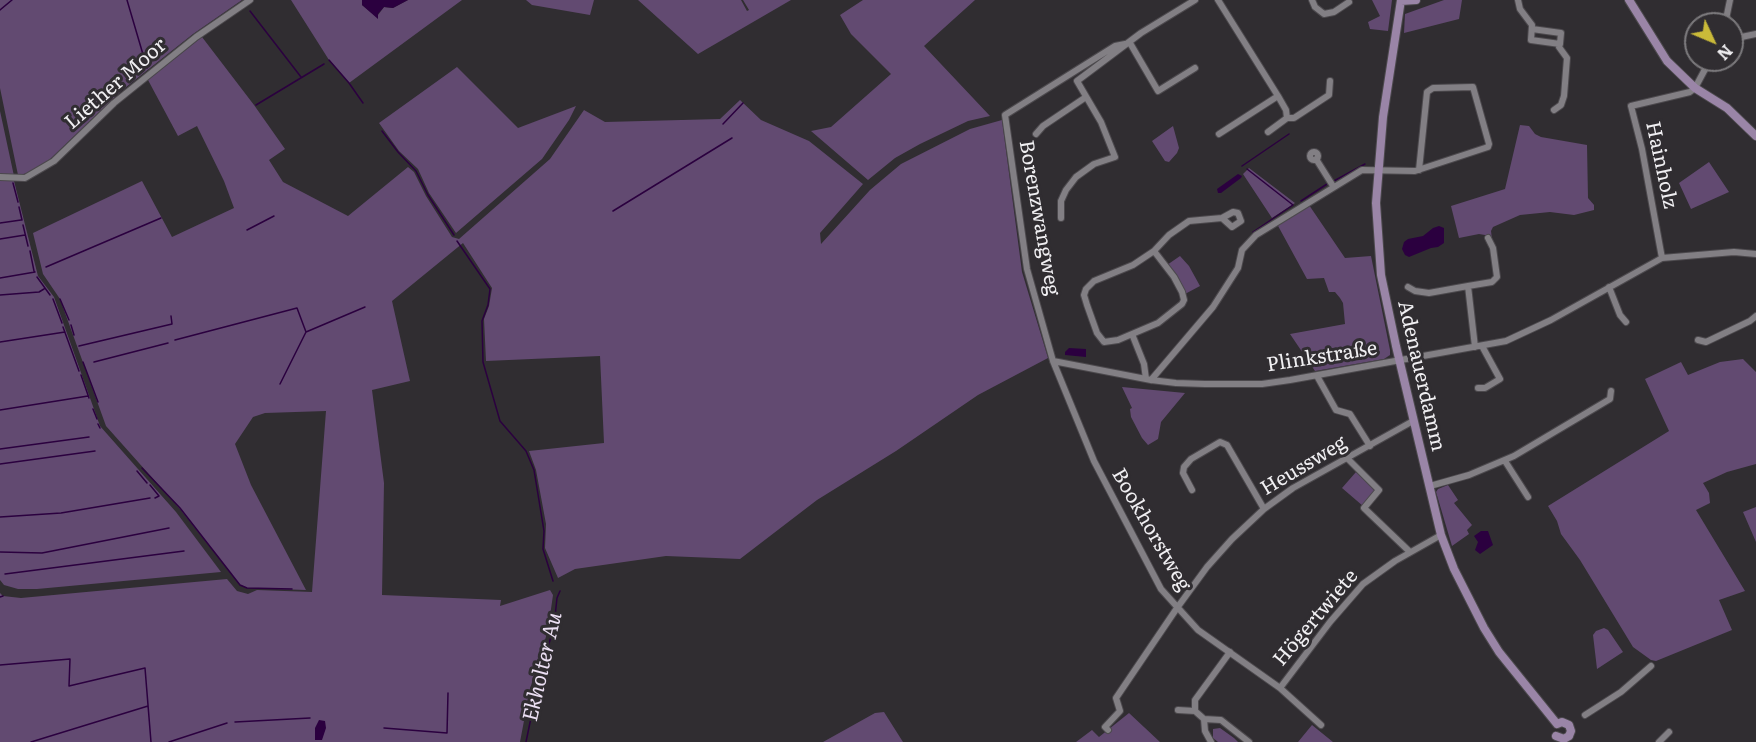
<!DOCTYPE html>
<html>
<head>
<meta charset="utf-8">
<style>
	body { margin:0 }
	#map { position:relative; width:1756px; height:742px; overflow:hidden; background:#302d31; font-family:Literata,serif }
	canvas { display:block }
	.north { position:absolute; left:1684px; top:12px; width:60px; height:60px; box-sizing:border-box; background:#302d31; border:2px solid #7d7b7e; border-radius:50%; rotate:134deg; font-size:16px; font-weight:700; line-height:24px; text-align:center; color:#f0eff2 }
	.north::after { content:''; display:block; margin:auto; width:21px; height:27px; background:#caba39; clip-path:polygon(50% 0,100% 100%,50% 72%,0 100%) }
</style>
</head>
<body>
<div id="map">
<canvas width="1756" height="742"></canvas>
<div class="north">N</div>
</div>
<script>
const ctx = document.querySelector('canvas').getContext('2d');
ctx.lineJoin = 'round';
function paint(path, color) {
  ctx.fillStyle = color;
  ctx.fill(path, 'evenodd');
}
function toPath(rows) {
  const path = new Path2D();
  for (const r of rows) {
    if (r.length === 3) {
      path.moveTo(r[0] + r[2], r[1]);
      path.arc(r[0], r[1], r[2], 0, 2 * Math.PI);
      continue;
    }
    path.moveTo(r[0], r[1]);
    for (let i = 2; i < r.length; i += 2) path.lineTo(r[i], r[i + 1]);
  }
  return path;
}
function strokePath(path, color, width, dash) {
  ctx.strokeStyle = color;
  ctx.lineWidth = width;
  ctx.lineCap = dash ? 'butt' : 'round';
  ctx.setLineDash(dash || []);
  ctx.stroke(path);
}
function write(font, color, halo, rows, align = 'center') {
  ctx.font = font + ' Literata,serif';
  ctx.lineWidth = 6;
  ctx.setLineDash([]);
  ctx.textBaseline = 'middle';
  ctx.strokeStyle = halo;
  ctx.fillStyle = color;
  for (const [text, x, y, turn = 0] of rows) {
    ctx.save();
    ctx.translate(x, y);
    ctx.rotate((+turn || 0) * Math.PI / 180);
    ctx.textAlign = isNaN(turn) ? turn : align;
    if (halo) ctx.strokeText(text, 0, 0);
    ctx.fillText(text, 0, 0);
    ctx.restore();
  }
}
const green = toPath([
	[0,0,242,0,193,34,121,91,46,163,34,172,18,175,0,88],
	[291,0,362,0,362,5,378,18,378,15,384,7,393,8,408,0,462,0,349,83,329,60],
	[526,0,594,0,590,15,532,5],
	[638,0,741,0,747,11,749,10,743,0,791,0,698,54],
	[863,0,975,0,924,46,990,116,968,121,920,144,895,158,868,180,811,131,831,127,891,74,851,34,840,15],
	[1372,0,1392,0,1388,31,1370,29,1368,22,1380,16],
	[1444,0,1462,0,1459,19,1404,33,1405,14],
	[202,37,254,105,285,149,269,160,283,182,348,216,408,167,414,172,426,196,452,237,459,239,550,159,584,110,605,122,720,119,740,100,761,120,809,141,863,184,820,233,821,244,870,190,901,164,970,129,1002,120,1022,272,1048,358,978,395,896,451,817,500,740,559,666,556,575,569,558,578,545,548,546,524,536,470,529,451,604,443,600,356,486,361,484,319,489,306,492,288,463,243,392,301,410,381,372,390,384,483,382,595,501,600,500,606,550,590,553,595,548,630,530,689,520,742,0,742,0,593,3,596,21,598,227,579,237,591,248,594,257,590,312,592,326,411,265,413,253,417,235,444,251,485,306,590,247,588,240,585,180,509,106,426,60,299,43,274,33,233,142,181,172,237,234,208,224,181,197,126,178,136,148,80],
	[457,67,518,128,576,106,569,120,542,159,456,233,429,193,418,169,399,151,379,123],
	[0,111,14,176,0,175],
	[1520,125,1529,126,1535,134,1541,137,1587,145,1588,198,1594,205,1594,210,1574,215,1550,212,1520,215,1493,227,1491,231,1492,239,1486,240,1485,235,1479,234,1459,238,1451,206,1505,189],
	[1173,126,1179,148,1177,153,1169,162,1165,161,1152,141],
	[1709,162,1729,192,1691,209,1679,183],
	[1249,168,1295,203,1272,218,1243,174],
	[0,180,14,181,38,276,54,297,100,426,176,512,221,572,37,589,18,589,4,585,0,580],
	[1309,205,1345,258,1371,256,1390,350,1390,355,1384,359,1315,371,1290,334,1345,324,1343,303,1340,298,1335,292,1329,292,1324,278,1307,279,1277,224],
	[1180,256,1189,266,1200,286,1185,294,1167,265],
	[1743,359,1756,372,1756,464,1727,472,1703,483,1709,493,1710,503,1696,510,1745,591,1719,600,1732,630,1656,661,1651,660,1633,647,1580,560,1561,534,1557,521,1548,506,1669,431,1645,379,1681,362,1688,375,1720,362],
	[1122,387,1185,393,1161,422,1158,439,1148,445,1142,438,1131,417,1130,409,1132,408],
	[1356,472,1376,490,1363,506,1342,488],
	[1448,485,1458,500,1454,503,1472,525,1467,530,1469,534,1452,546,1436,492,1438,489],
	[1756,507,1756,542,1743,512],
	[1604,628,1608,630,1623,652,1597,669,1593,635,1596,631],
	[884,712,903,742,823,742,875,713],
	[1129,713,1160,742,1076,742,1092,730,1099,737],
	[1312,725,1333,742,1298,742],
	[1220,728,1234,738,1238,742,1218,742,1213,738,1213,729]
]);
const water = toPath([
	[362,0,408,0,393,8,384,7,378,14,378,19,362,5],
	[1238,174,1242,176,1241,178,1221,193,1218,193,1217,189],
	[1439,226,1444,228,1444,243,1438,247,1431,248,1409,257,1405,255,1402,249,1404,242,1408,239,1423,236,1433,228],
	[1069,348,1086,349,1086,357,1065,355,1065,352],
	[1481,531,1488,531,1493,545,1480,554,1475,550,1478,542,1474,536],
	[319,720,325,721,326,728,322,740,315,740,315,728]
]);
const stream = toPath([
	[127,0,147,68],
	[0,10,12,0],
	[250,11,301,77],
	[329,60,349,83,363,103],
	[256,105,324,64],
	[723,124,743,103],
	[382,131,398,152,416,171,428,195,454,235],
	[1242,166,1289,134],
	[1247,169,1293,205,1253,232],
	[1332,182,1365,164],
	[13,183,18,202],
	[1301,201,1327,184],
	[19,207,22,220],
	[613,211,732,138],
	[0,223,21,220],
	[23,225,28,246],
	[247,230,274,216],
	[0,239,25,235],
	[457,241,490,289,488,305,482,321,483,362,500,421,526,451,534,470,544,531,543,549,553,581],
	[30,251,34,271],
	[46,267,161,218],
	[37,277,50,295],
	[0,278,35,272],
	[0,295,39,292,44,289],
	[53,299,62,323],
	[60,299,69,320],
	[71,325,74,335],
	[63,327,79,371],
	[175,340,297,308,306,332,365,307],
	[0,342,65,332],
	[79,346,172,324,171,316],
	[83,362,98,402],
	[94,362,168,343],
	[81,375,89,398],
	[280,384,306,332],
	[93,409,97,419],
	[0,410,88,396],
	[98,424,100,428],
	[0,449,89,437],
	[0,464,95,451],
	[142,468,180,508,240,585,247,588,292,589],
	[137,471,147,483],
	[150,485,159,496,155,498],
	[0,517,61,513,150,498],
	[0,552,42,553,169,528],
	[5,574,184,551],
	[0,597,3,596],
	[0,665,70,659,69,686,145,668,151,742],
	[235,722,310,718],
	[384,728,447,733,448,693],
	[31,742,148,706],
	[169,742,227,723],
	[526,742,539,679,554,626,557,598,560,591]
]);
const street = toPath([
	[1218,0,1278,96,1286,110,1287,118],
	[1312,0,1315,7,1324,14,1334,12,1349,2],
	[1518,0,1520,9,1532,25,1531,40,1560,44,1559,47,1567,58,1564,96,1561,105,1554,110],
	[1725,24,1730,0],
	[1532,29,1561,33,1560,44],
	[1732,39,1756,34],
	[1130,43,1115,46,1005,115,1027,269,1053,361,1094,461,1161,589,1198,630,1280,688,1321,725],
	[1130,43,1158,91,1195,68],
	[1268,132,1287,118,1294,118,1329,95,1330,81],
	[1036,134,1043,126,1086,97],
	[1219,134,1278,96],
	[1314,156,4],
	[1316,159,1333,186],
	[0,177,25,178,54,161,114,103,196,37,250,0],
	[1061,218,1061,201,1066,190,1076,177,1094,164,1115,157,1101,122,1077,81,1141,33,1195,0],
	[1154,251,1174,277,1182,292,1184,300,1182,304,1158,323,1118,340,1104,342,1097,333,1087,305,1084,295,1086,289,1094,281,1133,265,1154,251],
	[1154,251,1169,235,1189,221,1222,218,1232,227,1241,221,1238,213,1233,212,1222,218],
	[1662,258,1642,149,1631,106,1690,92,1695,88,1710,60],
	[1408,287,1415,291,1429,293,1468,286],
	[1609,287,1620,315,1626,322],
	[1132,334,1144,364,1146,379],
	[1698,340,1706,342,1750,321,1756,316],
	[1475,347,1468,286,1492,282,1497,277,1493,248,1488,238],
	[1053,361,1151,380,1176,383,1205,384,1262,384,1290,380,1506,341,1551,320,1662,258,1734,252,1756,254],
	[1317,376,1336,410,1350,414,1370,446],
	[1151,380,1213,307,1238,268,1242,250,1256,235,1362,170,1415,171,1488,147,1489,144,1473,87,1433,88,1427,92,1419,170],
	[1478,388,1485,388,1500,379,1482,346],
	[1348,459,1379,490,1364,508,1410,552],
	[1505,461,1528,497],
	[1430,486,1469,475,1514,456,1610,399,1611,391],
	[1192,490,1183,473,1184,467,1191,459,1220,442,1227,445,1264,509],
	[1230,652,1195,700,1195,711,1204,719,1221,720,1249,742],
	[1280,688,1330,622,1363,584,1395,561,1441,535],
	[1178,710,1195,711],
	[1585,715,1621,692,1651,666],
	[1204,719,1205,731,1211,742],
	[1108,730,1105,727,1120,711,1116,698,1177,608,1207,567,1232,539,1264,509,1293,488,1413,421],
	[1659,742,1669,732]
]);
const secondary = toPath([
	[1401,0,1383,117,1376,203,1381,275,1396,346,1441,535,1454,569,1484,628,1499,652,1557,724],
	[1629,0,1667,61,1695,88,1727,108,1756,136],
	[1401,1,1416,0],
	[1557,724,1562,722,1569,725,1571,731,1569,736],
	[1556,736,1564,739,1569,736]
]);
const streetNames = [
	["Liether Moor",116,84,-41],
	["Hainholz",1661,165,78],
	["Borenzwangweg",1039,218,80],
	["Plinkstraße",1322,357,-9],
	["Adenauerdamm",1421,376,77],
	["Heussweg",1304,466,-31],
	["Bookhorstweg",1151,530,60],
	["Högertwiete",1316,618,-50]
];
const waterNames = [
	["Ekholter Au",543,667,-77]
];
paint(green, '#624a71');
paint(water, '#2b003f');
strokePath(stream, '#2b003f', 1.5);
strokePath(street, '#4c494d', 8);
strokePath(secondary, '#4c494d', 10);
strokePath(street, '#827f84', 6);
strokePath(secondary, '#9a85a7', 8);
write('20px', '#f0eff2', '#302d31', streetNames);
write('italic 21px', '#ebdff3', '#302d31', waterNames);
</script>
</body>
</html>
